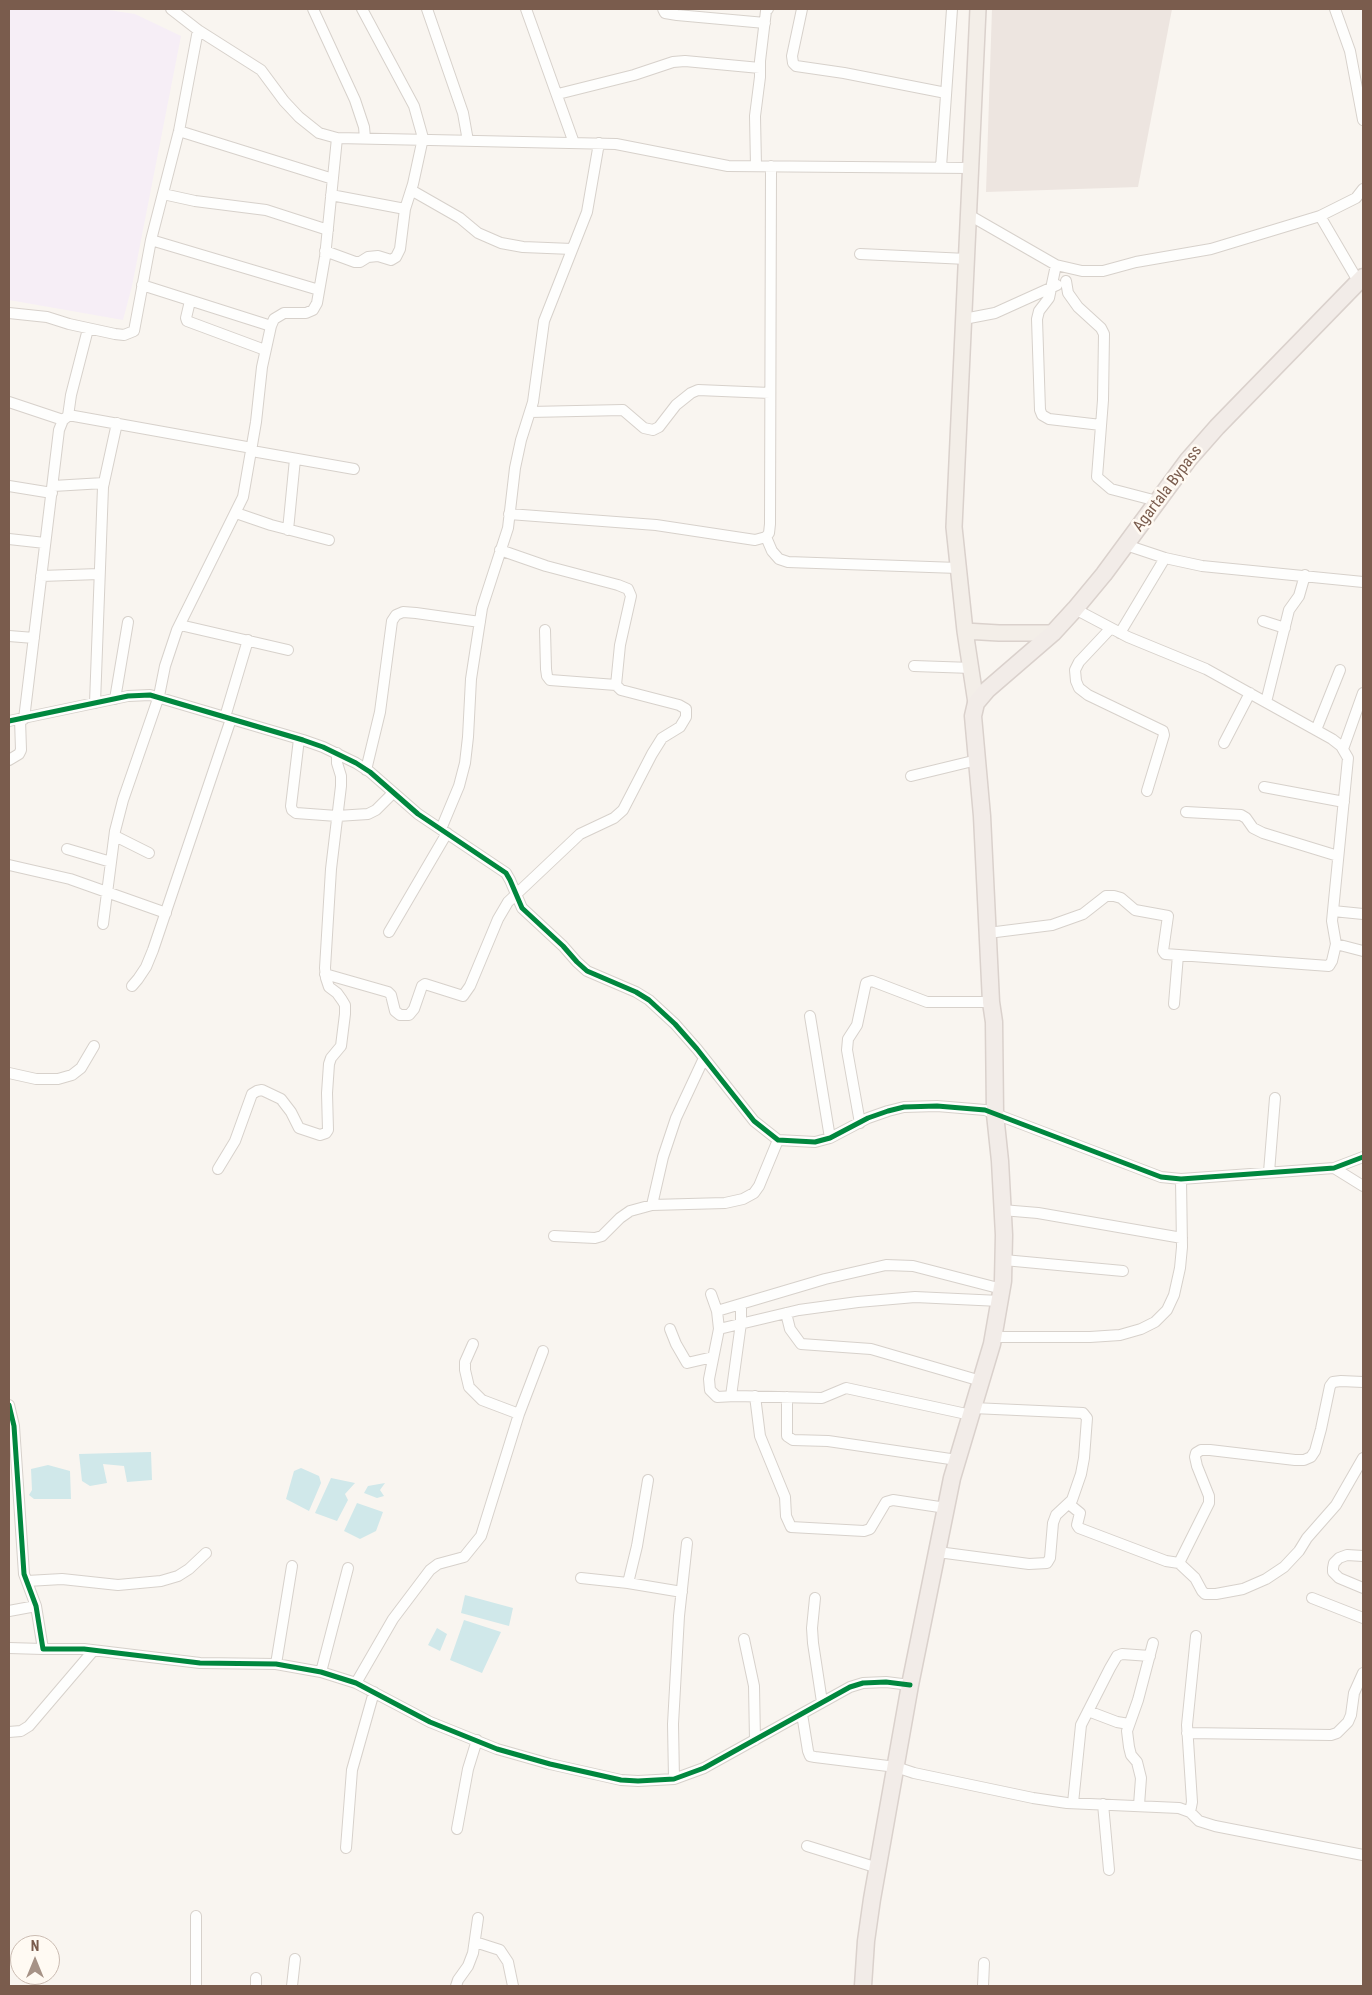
<!DOCTYPE html>
<html>
<head>
<meta charset="utf-8">
<style>
	body { margin:0 }
	#map { position:relative; width:1372px; height:1995px; overflow:hidden; background:#f9f5f0; font-family:"Roboto Condensed",sans-serif }
	canvas { display:block }
	.frame { position:absolute; inset:0; border:10px solid #7a5c4d; pointer-events:none }
	.north { position:absolute; left:10px; top:1935px; width:50px; height:50px; box-sizing:border-box; background:#fffaf3; border:1px solid #cabbb1; border-radius:50%; rotate:0deg; font-size:14px; font-weight:700; line-height:20px; text-align:center; color:#7a5c4d }
	.north::after { content:''; display:block; margin:auto; width:18px; height:22px; background:#a69286; clip-path:polygon(50% 0,100% 100%,50% 72%,0 100%) }
</style>
</head>
<body>
<div id="map">
<canvas width="1372" height="1995"></canvas>
<div class="frame"></div>
<div class="north">N</div>
</div>
<script>
const ctx = document.querySelector('canvas').getContext('2d');
ctx.lineJoin = 'round';
function paint(path, color) {
  ctx.fillStyle = color;
  ctx.fill(path, 'evenodd');
}
function toPath(rows) {
  const path = new Path2D();
  for (const r of rows) {
    path.moveTo(r[0], r[1]);
    for (let i = 2; i < r.length; i += 2) path.lineTo(r[i], r[i + 1]);
  }
  return path;
}
function strokePath(path, color, width, dash) {
  ctx.strokeStyle = color;
  ctx.lineWidth = width;
  ctx.lineCap = dash ? 'butt' : 'round';
  ctx.setLineDash(dash || []);
  ctx.stroke(path);
}
function write(font, color, halo, rows, align = 'center') {
  ctx.font = font + ' "Roboto Condensed",sans-serif';
  ctx.lineWidth = 5;
  ctx.setLineDash([]);
  ctx.textBaseline = 'middle';
  ctx.strokeStyle = halo;
  ctx.fillStyle = color;
  for (const [text, x, y, turn = 0] of rows) {
    ctx.save();
    ctx.translate(x, y);
    ctx.rotate((+turn || 0) * Math.PI / 180);
    ctx.textAlign = isNaN(turn) ? turn : align;
    if (halo) ctx.strokeText(text, 0, 0);
    ctx.fillText(text, 0, 0);
    ctx.restore();
  }
}
const industrial = toPath([
	[992,9,1172,9,1138,187,986,192]
]);
const education = toPath([
	[9,9,102,9,135,14,181,36,132,286,123,320,9,300]
]);
const water = toPath([
	[151,1452,152,1480,127,1482,124,1466,103,1464,107,1483,90,1486,82,1481,79,1454],
	[48,1465,70,1471,71,1499,34,1499,29,1495,32,1490,31,1469],
	[301,1468,319,1476,321,1483,309,1511,286,1499,294,1471],
	[331,1478,355,1483,345,1494,348,1500,337,1521,315,1513],
	[385,1483,380,1490,384,1496,377,1498,364,1493,368,1486],
	[357,1503,383,1512,376,1531,360,1539,344,1531],
	[465,1595,513,1608,509,1626,461,1613],
	[464,1620,501,1632,482,1673,450,1660],
	[437,1628,447,1634,440,1651,428,1645]
]);
const minor = toPath([
	[171,9,198,30,261,70,284,101,299,117,319,133,337,138,616,144,728,166,971,168],
	[313,9,355,100,364,127,365,138],
	[427,9,463,113,468,141],
	[526,9,574,143],
	[663,9,665,13,677,15,765,23],
	[802,9,792,56,793,63,796,66,844,73,946,93],
	[1335,9,1350,51,1363,120],
	[558,94,634,75,673,62,685,61,760,68],
	[179,131,333,179],
	[756,166,755,116,760,77,760,61,766,11,768,9],
	[941,167,952,9],
	[411,190,460,218,478,233,501,243,523,247,572,249],
	[163,194,195,201,266,210,328,230],
	[331,195,405,209],
	[969,215,1056,265,1082,271,1103,271,1136,262,1211,249,1320,216,1356,198,1363,189],
	[1320,216,1358,281],
	[151,240,319,290],
	[325,251,355,262,360,262,368,257,378,256,391,260,396,257,400,249,405,209,413,184,423,138,414,106,362,9],
	[860,254,967,259],
	[1056,265,1049,298,1039,311,1037,319,1040,410,1042,415,1049,419,1101,425],
	[1066,281,1068,293,1078,307,1101,328,1104,334,1103,400,1097,477,1111,489,1157,501],
	[142,285,271,326],
	[190,301,186,318,187,321,265,350],
	[9,313,47,317,69,324,115,334,124,335,134,331,151,240,179,131,198,30],
	[964,319,995,313,1057,285],
	[9,402,63,420],
	[530,412,623,410,644,428,653,430,659,427,676,405,691,393,698,390,770,393],
	[68,416,71,395,88,329],
	[252,451,354,469],
	[9,486,52,493],
	[53,486,104,483],
	[236,513,271,525,329,540],
	[509,514,656,525,755,540,766,537,769,533,770,524,771,166],
	[288,530,295,459],
	[766,537,772,551,779,559,788,562,958,568],
	[9,539,45,543],
	[1126,545,1165,558,1202,566,1363,582],
	[41,576,99,574],
	[1075,609,1128,637,1206,669,1332,739,1341,746,1348,758,1332,921,1336,944,1363,951],
	[1263,621,1285,628],
	[180,625,288,650],
	[1111,628,1079,662,1075,670,1076,681,1079,688,1088,695,1163,731,1164,735,1147,791],
	[545,630,546,669,547,676,550,680,616,685],
	[1120,633,1165,558],
	[9,636,34,638],
	[914,666,972,668],
	[115,699,128,622],
	[1266,702,1289,610,1299,596,1305,575],
	[95,703,103,487,117,423],
	[225,717,248,640],
	[24,719,59,430,63,420,68,416,74,416,252,448],
	[9,721,128,696,150,695,303,740,323,747,356,763,370,772,418,814,506,873,510,880,522,908,563,946,577,962,587,971,636,992,649,1000,675,1024,697,1049,754,1121,778,1140,815,1142,830,1138,868,1118,888,1111,904,1107,937,1106,985,1110,1161,1177,1181,1179,1334,1168,1363,1157],
	[1316,730,1340,670],
	[299,739,291,806,292,810,296,813,337,816,368,814,376,810,393,793],
	[1224,743,1250,693],
	[1343,749,1363,693],
	[9,760,19,754,21,750,20,719],
	[366,770,380,712,392,621,396,615,403,612,416,613,480,622],
	[911,776,977,760],
	[1264,787,1344,802],
	[1186,812,1241,815,1246,818,1253,828,1263,833,1338,856],
	[441,829,459,786,465,763,468,737,471,679,482,608,508,528,515,468,521,440,533,402,544,321,587,212,599,143],
	[115,836,149,853],
	[67,849,111,862],
	[9,865,70,879,166,913],
	[1333,911,1363,914],
	[103,924,115,831,123,800,159,696,165,666,177,630,243,497,256,422,262,367,271,326,274,319,284,313,306,313,313,310,317,303,325,257,337,138],
	[389,932,447,833],
	[988,933,1052,925,1083,914,1106,896,1114,896,1121,898,1135,910,1168,916,1163,951,1165,954,1329,966,1332,961,1336,944],
	[325,974,388,992,391,995,395,1011,400,1015,409,1015,414,1009,422,986,425,984,463,996,470,986,498,919,508,902,580,834,614,818,623,810,652,754,662,738,680,727,686,717,686,709,679,705,621,690,616,685,620,645,631,596,628,589,618,585,546,566,500,550],
	[132,986,138,979,146,967,153,950,231,719],
	[1174,1004,1178,955],
	[810,1016,830,1138],
	[9,1073,36,1079,58,1079,72,1075,81,1068,94,1046],
	[860,1123,847,1050,848,1039,857,1025,866,983,872,981,927,1002,991,1002],
	[1334,1168,1363,1186],
	[218,1169,235,1141,252,1094,257,1091,262,1090,281,1099,291,1112,299,1128,320,1135,326,1133,328,1130,327,1093,329,1064,331,1058,341,1046,345,1014,345,1005,342,1000,337,993,329,987,326,978,325,968,331,869,341,786,341,776,337,763,337,753],
	[1269,1172,1275,1098],
	[652,1205,663,1157,676,1118,704,1058],
	[1002,1210,1038,1213,1182,1238],
	[554,1236,595,1238,602,1236,620,1218,630,1211,652,1205,725,1203,743,1199,754,1193,759,1186,778,1140],
	[1004,1260,1123,1271],
	[711,1294,717,1311,719,1329,709,1379,710,1390,717,1397,735,1396,822,1398,846,1388,971,1415],
	[717,1311,825,1279,886,1265,913,1266,1002,1289],
	[786,1313,790,1329,801,1344,871,1349,981,1381],
	[670,1329,676,1344,687,1363,713,1357],
	[719,1329,799,1310,858,1302,915,1297,1000,1301],
	[993,1337,1090,1337,1120,1335,1141,1329,1155,1322,1167,1310,1174,1295,1180,1268,1182,1247,1181,1179],
	[473,1344,465,1362,465,1370,469,1387,482,1400,519,1414],
	[731,1396,741,1323,741,1305],
	[755,1396,760,1436,785,1497,786,1516,791,1527,864,1531,870,1529,886,1502,893,1500,946,1508],
	[787,1397,787,1436,793,1440,828,1441,957,1460],
	[9,1405,14,1426,24,1574,36,1606,43,1649,84,1649,200,1663,276,1664,321,1672,356,1683,430,1722,497,1749,550,1764,621,1780,638,1781,674,1779,704,1768,850,1687,863,1683,886,1682,910,1685],
	[1069,1504,1080,1513,1077,1525,1079,1528,1166,1561,1179,1563,1209,1503,1209,1496,1197,1466,1195,1457,1196,1453,1201,1450,1210,1450,1295,1460,1304,1460,1311,1457,1315,1451,1321,1429,1330,1386,1333,1382,1341,1381,1363,1382],
	[938,1552,1029,1564,1047,1563,1050,1558,1053,1523,1056,1515,1072,1500,1081,1474,1084,1458,1087,1418,1083,1413,973,1408],
	[1363,1556,1347,1555,1339,1558,1334,1563,1333,1568,1333,1572,1339,1578,1363,1588],
	[1179,1563,1195,1578,1202,1591,1205,1594,1216,1594,1243,1589,1266,1579,1284,1567,1299,1551,1307,1538,1336,1505,1363,1458],
	[581,1578,628,1583,682,1592],
	[27,1581,62,1579,118,1585,161,1581,178,1576,189,1569,206,1553],
	[628,1583,637,1546,648,1480],
	[815,1598,812,1628,813,1643,822,1702],
	[1312,1598,1363,1618],
	[9,1611,36,1606],
	[744,1639,754,1686,755,1740],
	[9,1648,43,1649],
	[276,1664,292,1566],
	[321,1672,348,1568],
	[356,1683,393,1619,430,1570,438,1564,464,1557,481,1536,519,1414,543,1351],
	[1088,1711,1117,1722,1129,1724],
	[802,1714,808,1751,810,1756,815,1757,896,1767,914,1773,1033,1798,1067,1803,1179,1808,1190,1812,1199,1821,1215,1826,1363,1855],
	[9,1732,21,1731,29,1726,93,1651],
	[1187,1733,1331,1735,1337,1733,1348,1722,1351,1715,1354,1693,1363,1673],
	[674,1779,673,1724,679,1616,687,1543],
	[1073,1803,1081,1725,1110,1668,1117,1656,1122,1654,1150,1656],
	[1103,1804,1109,1870],
	[1139,1805,1141,1778,1137,1762,1131,1755,1129,1747,1127,1731,1138,1700,1153,1643],
	[1190,1812,1192,1802,1187,1725,1196,1636],
	[457,1829,468,1769,477,1740],
	[807,1846,878,1868],
	[346,1848,352,1770,374,1692],
	[475,1942,500,1950,508,1962,513,1986],
	[196,1986,196,1916],
	[256,1986,256,1978],
	[292,1986,295,1959],
	[456,1986,458,1980,468,1966,473,1953,478,1918],
	[983,1986,984,1963]
]);
const primary = toPath([
	[965,631,999,633,1053,633],
	[976,703,965,631,954,527,978,9]
]);
const trunk = toPath([
	[863,1986,866,1941,872,1899,910,1685,952,1478,992,1344,1003,1281,1004,1235,1000,1161,995,1114,994,1022,991,1002,982,816,973,716,976,703,987,690,1053,633,1075,609,1104,574,1188,460,1217,427,1363,277]
]);
const cycleway = toPath([
	[9,721,128,696,150,695,303,740,323,747,356,763,370,772,418,814,506,873,510,880,522,908,563,946,577,962,587,971,636,992,649,1000,675,1024,697,1049,754,1121,778,1140,815,1142,830,1138,868,1118,888,1111,904,1107,937,1106,985,1110,1161,1177,1181,1179,1334,1168,1363,1157],
	[9,1405,14,1426,24,1574,36,1606,43,1649,84,1649,200,1663,276,1664,321,1672,356,1683,430,1722,497,1749,550,1764,621,1780,638,1781,674,1779,704,1768,850,1687,863,1683,886,1682,910,1685]
]);
const streetNames = [
	["Agartala Bypass",1168,489,-53]
];
paint(industrial, '#ede5e0');
paint(education, '#f6eef6');
paint(water, '#d0e8ea');
strokePath(minor, '#d7d1cb', 12);
strokePath(primary, '#dad1cc', 18);
strokePath(trunk, '#dad1cc', 19);
strokePath(minor, '#fefefd', 10);
strokePath(primary, '#f3eee8', 15);
strokePath(trunk, '#f2ece8', 16);
strokePath(cycleway, '#00873e', 5);
write('16px', '#7a5c4d', '#fffaf3', streetNames);
</script>
</body>
</html>
